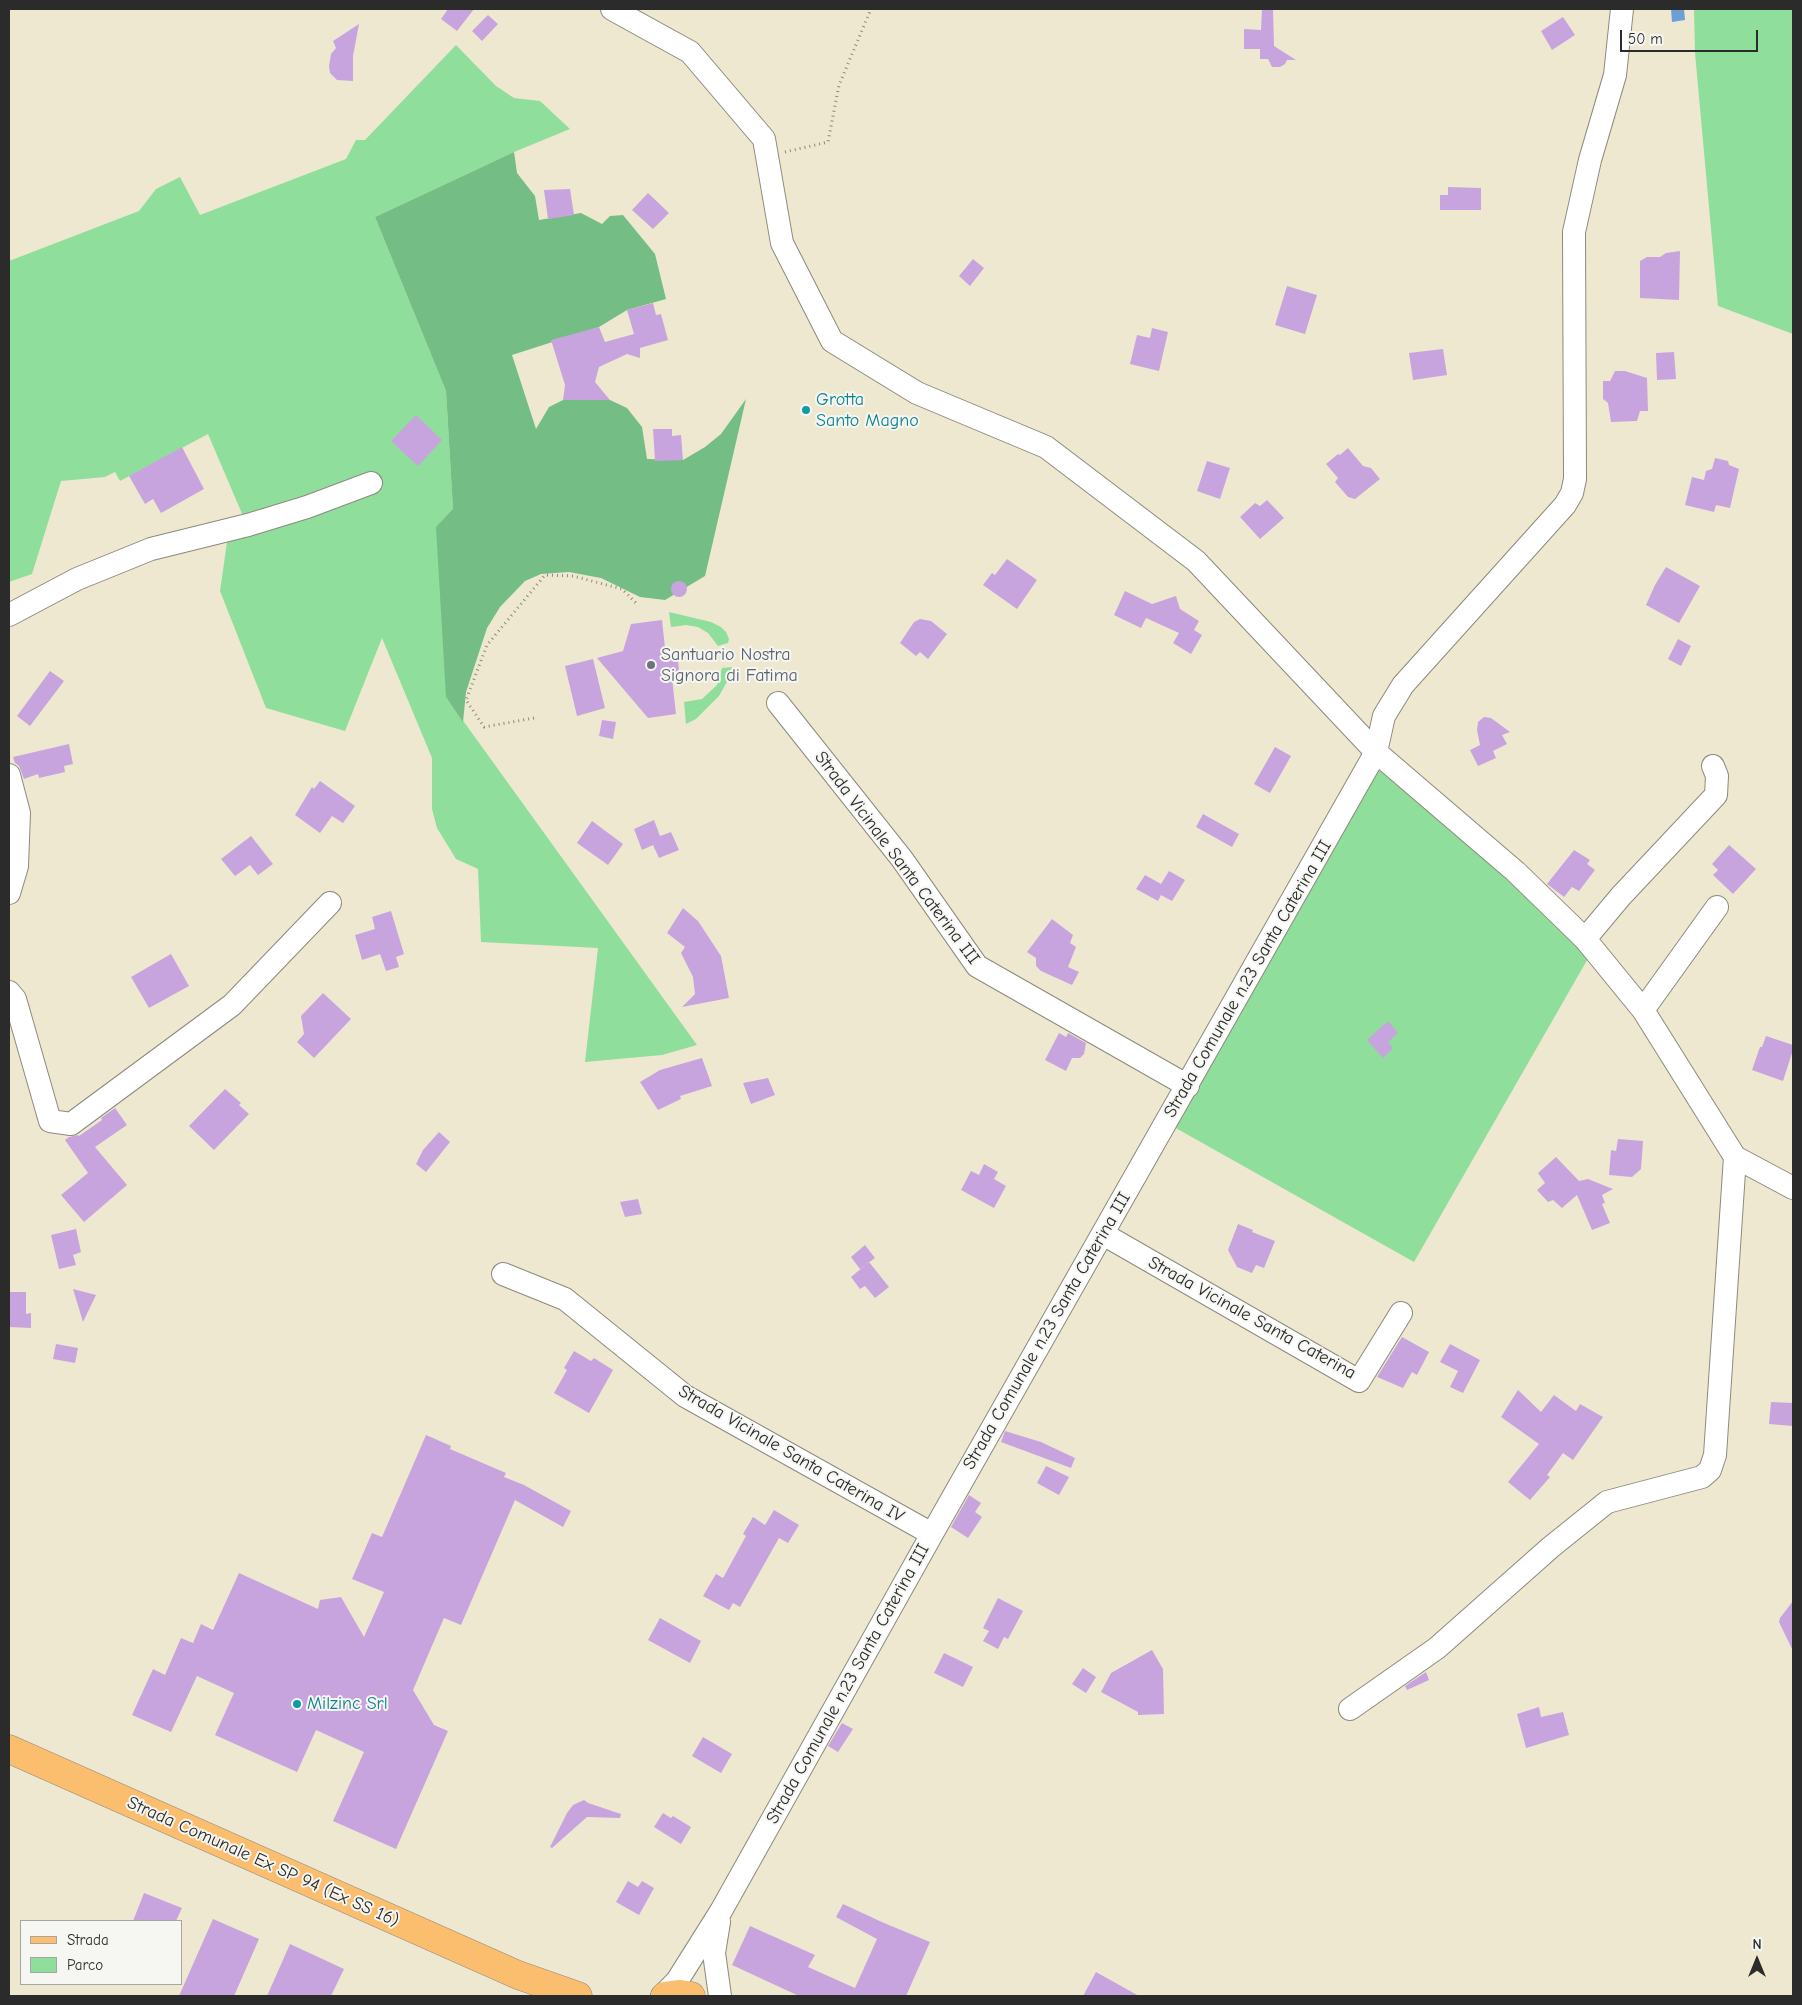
<!DOCTYPE html>
<html>
<head>
<meta charset="utf-8">
<style>
	body { margin:0 }
	#map { position:relative; width:1802px; height:2005px; overflow:hidden; background:#eee8d1; font-family:"Comic Neue",sans-serif }
	canvas { display:block }
	.frame { position:absolute; inset:0; border:10px solid #2b2b2b; pointer-events:none }
	.legend { position:absolute; left:20px; top:1920px; width:162px; height:65px; box-sizing:border-box; background:#f6f6f2; border:1px solid #a5a5a2; margin:0; padding:6px 9px; list-style:none; font-size:15px; color:#2b2b2b }
	.legend li { display:flex; align-items:center; gap:10px; height:25px }
	.legend b { width:25px; border:1px solid #a5a5a2 }
	.north { position:absolute; left:1732px; top:1935px; width:50px; height:50px; -webkit-text-stroke:4px #f6f6f2; paint-order:stroke; rotate:0deg; font-size:14px; font-weight:700; line-height:20px; text-align:center; color:#2b2b2b }
	.north::after { content:''; display:block; margin:auto; width:18px; height:22px; background:#2b2b2b; clip-path:polygon(50% 0,100% 100%,50% 72%,0 100%) }
	.scale { position:absolute; left:1620px; top:30px; width:138px; height:22px; box-sizing:border-box; border:2px solid #2b2b2b; border-top:0; padding-left:6px; font-size:15px; line-height:18px; white-space:nowrap; color:#2b2b2b; -webkit-text-stroke:4px #f6f6f2; paint-order:stroke }
</style>
</head>
<body>
<div id="map">
<canvas width="1802" height="2005"></canvas>
<div class="frame"></div>
<ul class="legend">
<li><b style="height:6px;background:#fbbd6e"></b>Strada</li>
<li><b style="height:14px;background:#90de9c"></b>Parco</li>
</ul>
<div class="north">N</div>
<div class="scale">50 m</div>
</div>
<script>
const ctx = document.querySelector('canvas').getContext('2d');
ctx.lineJoin = 'round';
function paint(path, color) {
  ctx.fillStyle = color;
  ctx.fill(path, 'evenodd');
}
function toPath(rows) {
  const path = new Path2D();
  for (const r of rows) {
    if (r.length === 3) {
      path.moveTo(r[0] + r[2], r[1]);
      path.arc(r[0], r[1], r[2], 0, 2 * Math.PI);
      continue;
    }
    path.moveTo(r[0], r[1]);
    for (let i = 2; i < r.length; i += 2) path.lineTo(r[i], r[i + 1]);
  }
  return path;
}
function strokePath(path, color, width, dash) {
  ctx.strokeStyle = color;
  ctx.lineWidth = width;
  ctx.lineCap = dash ? 'butt' : 'round';
  ctx.setLineDash(dash || []);
  ctx.stroke(path);
}
function write(font, color, halo, rows, align = 'center') {
  ctx.font = font + ' "Comic Neue",sans-serif';
  ctx.lineWidth = 4;
  ctx.setLineDash([]);
  ctx.textBaseline = 'middle';
  ctx.strokeStyle = halo;
  ctx.fillStyle = color;
  for (const [text, x, y, turn = 0] of rows) {
    ctx.save();
    ctx.translate(x, y);
    ctx.rotate((+turn || 0) * Math.PI / 180);
    ctx.textAlign = isNaN(turn) ? turn : align;
    if (halo) ctx.strokeText(text, 0, 0);
    ctx.fillText(text, 0, 0);
    ctx.restore();
  }
}
const green = toPath([
	[1694,9,1793,9,1793,334,1718,306,1695,53],
	[456,45,496,86,514,98,540,101,570,129,514,152,375,217,446,391,453,509,446,697,697,1045,662,1055,585,1062,598,948,481,942,478,869,456,859,437,828,432,809,432,758,382,638,345,731,266,708,220,591,228,535,243,516,208,434,120,481,115,472,105,477,61,481,32,574,9,582,9,261,139,211,156,189,180,177,200,215,346,159,356,140,365,140],
	[669,612,711,622,721,627,726,632,729,639,728,643,718,646,708,633,698,627,686,625,671,627],
	[732,667,728,680,719,696,696,719,686,724,684,702,702,699,717,685,722,668],
	[1376,752,1590,955,1414,1262,1174,1127]
]);
const forest = toPath([
	[514,152,517,173,535,196,539,220,581,213,602,224,610,216,623,215,655,254,666,299,627,310,599,327,512,355,536,429,549,407,563,400,610,400,627,408,642,427,647,459,683,460,705,447,721,434,746,399,705,576,665,600,640,597,601,578,569,572,541,574,525,581,500,607,487,628,466,692,463,722,446,697,436,527,453,509,446,391,375,217]
]);
const water = toPath([
	[1671,9,1684,9,1685,20,1672,22]
]);
const building = toPath([
	[448,9,474,9,457,31,441,19],
	[1262,9,1273,10,1274,46,1296,60,1287,60,1285,64,1280,67,1272,67,1268,59,1260,59,1260,49,1244,49,1244,29,1261,30],
	[488,15,498,24,482,41,472,31],
	[1563,17,1575,35,1552,50,1541,31],
	[359,24,353,56,353,81,337,80,330,73,329,66,331,54,336,48,333,41],
	[1448,187,1481,188,1481,210,1440,210,1440,195,1448,195],
	[570,189,574,215,548,219,544,190],
	[648,193,669,213,653,229,632,210],
	[1680,251,1679,300,1640,298,1640,261,1647,257,1660,257,1666,253],
	[973,259,984,268,970,286,959,276],
	[1287,286,1317,295,1305,334,1275,325],
	[653,303,656,315,661,314,668,340,640,348,640,358,627,354,599,367,595,382,610,400,563,400,565,385,551,340,599,327,605,342,634,334,627,310],
	[1152,328,1168,332,1159,371,1130,364,1137,335,1150,338],
	[1443,349,1447,375,1413,380,1409,353],
	[1674,352,1676,379,1657,380,1656,353],
	[1615,371,1625,371,1647,378,1648,411,1640,411,1637,421,1611,422,1608,403,1603,399,1603,381,1610,381],
	[416,415,442,440,418,466,391,441],
	[653,429,672,429,672,436,681,435,683,460,655,461],
	[182,447,204,489,161,513,153,499,145,504,129,476],
	[1348,448,1363,466,1371,468,1380,479,1355,499,1348,497,1335,482,1338,478,1326,464,1338,454,1340,455],
	[1715,458,1728,461,1729,465,1739,469,1730,508,1716,505,1714,512,1685,505,1692,477,1704,480,1706,471,1712,469],
	[1207,461,1230,468,1220,499,1197,491],
	[1267,500,1284,518,1260,539,1240,517,1255,503,1260,506],
	[1007,559,1037,580,1017,609,983,585,992,573,995,575],
	[1666,567,1700,586,1679,623,1646,605,1655,585],
	[679,589,8],
	[1125,591,1152,604,1176,596,1180,609,1199,621,1194,630,1202,635,1191,654,1173,643,1179,633,1146,618,1141,628,1114,615],
	[920,619,931,621,947,634,928,659,920,652,916,656,900,643,914,622],
	[662,620,666,657,678,660,679,670,672,678,676,714,648,718,597,658,623,651,631,624],
	[1678,639,1691,646,1681,666,1668,659],
	[593,659,605,708,577,716,565,666],
	[50,671,64,681,30,726,17,716],
	[1484,717,1491,718,1510,732,1502,735,1507,744,1493,751,1496,758,1478,766,1470,750,1480,745,1477,730,1478,722],
	[602,720,616,722,613,739,599,736],
	[69,744,73,764,64,766,65,772,39,778,38,774,24,779,19,766,15,763,13,757],
	[1275,747,1291,756,1270,793,1254,784],
	[320,781,355,806,343,823,332,816,320,833,295,815,312,787,314,789],
	[1203,814,1239,834,1232,847,1196,827],
	[654,820,660,836,671,832,679,850,659,858,653,845,642,850,634,829],
	[592,821,623,844,608,865,577,843],
	[251,836,273,864,258,875,250,865,235,876,221,859],
	[1729,845,1756,869,1733,894,1713,875,1718,870,1712,864],
	[1574,850,1590,860,1587,864,1595,870,1579,891,1572,887,1564,897,1547,884],
	[1169,871,1185,880,1172,901,1161,895,1158,901,1136,889,1145,875,1161,884],
	[683,908,698,921,721,956,729,998,682,1007,695,994,693,977,681,953,685,947,667,933],
	[391,911,404,954,396,957,399,967,386,971,380,954,362,960,355,935,375,929,372,917],
	[1052,919,1073,935,1070,943,1076,947,1068,967,1079,972,1072,985,1041,971,1036,966,1036,958,1027,952],
	[171,954,189,986,149,1008,131,977],
	[323,993,351,1019,314,1058,297,1042,304,1034,301,1016],
	[1388,1021,1398,1033,1388,1042,1393,1048,1383,1058,1367,1040],
	[1059,1033,1066,1037,1068,1033,1086,1043,1084,1054,1080,1058,1072,1058,1066,1071,1045,1060],
	[1766,1036,1793,1045,1793,1050,1783,1081,1752,1070,1760,1047,1762,1047],
	[702,1058,712,1086,680,1096,681,1099,658,1110,640,1082,660,1070],
	[768,1078,775,1095,751,1104,743,1083],
	[225,1089,241,1103,239,1105,249,1114,214,1150,189,1126],
	[115,1108,127,1125,95,1147,127,1185,84,1222,61,1195,88,1173,65,1140,69,1137,78,1135,79,1136,102,1120,101,1118],
	[439,1132,450,1142,426,1172,416,1164,423,1150],
	[1618,1139,1643,1141,1641,1169,1632,1177,1609,1175,1611,1150,1616,1151],
	[1556,1157,1579,1181,1588,1179,1613,1189,1602,1195,1605,1203,1602,1204,1610,1223,1592,1230,1577,1195,1562,1208,1553,1200,1548,1202,1537,1190,1545,1183,1538,1173],
	[984,1164,998,1172,994,1179,1006,1186,994,1208,961,1190,971,1171,979,1175],
	[638,1199,642,1214,625,1217,620,1202],
	[1238,1224,1253,1230,1252,1232,1275,1241,1264,1268,1256,1265,1252,1273,1237,1267,1228,1250],
	[76,1229,81,1252,73,1255,76,1265,59,1269,51,1235],
	[865,1245,875,1258,860,1269,851,1257],
	[869,1262,889,1287,875,1298,865,1286,860,1289,851,1277],
	[73,1289,96,1295,83,1322],
	[9,1292,26,1292,26,1314,31,1313,31,1328,9,1327],
	[1402,1337,1429,1352,1417,1375,1412,1372,1403,1388,1377,1377],
	[56,1344,78,1348,75,1363,53,1359],
	[1450,1344,1480,1360,1463,1393,1450,1387,1458,1371,1440,1362],
	[574,1351,591,1361,594,1358,613,1370,589,1413,554,1393,567,1370,564,1368],
	[1518,1390,1541,1412,1554,1395,1576,1411,1580,1404,1603,1417,1573,1460,1563,1453,1547,1475,1550,1477,1530,1500,1508,1482,1539,1444,1501,1417],
	[1771,1402,1793,1403,1793,1426,1769,1424],
	[1005,1431,1041,1442,1075,1458,1071,1468,1001,1442],
	[426,1435,451,1446,450,1449,506,1473,504,1477,524,1485,571,1511,563,1527,515,1500,461,1625,444,1618,413,1690,434,1725,448,1731,396,1849,333,1821,364,1752,316,1730,297,1772,215,1735,234,1693,197,1676,171,1732,132,1715,153,1669,165,1675,181,1638,193,1643,201,1624,213,1630,239,1573,318,1609,320,1600,341,1597,364,1637,384,1592,352,1579,372,1533,382,1537],
	[1046,1466,1069,1477,1059,1495,1037,1483],
	[969,1495,981,1503,975,1512,982,1517,968,1538,951,1527],
	[774,1510,799,1525,788,1543,779,1538,740,1607,733,1603,729,1610,703,1596,716,1574,723,1578,746,1536,743,1534,753,1517,765,1525],
	[998,1598,1023,1611,1008,1639,1004,1637,998,1649,983,1641,989,1631,983,1628],
	[1793,1601,1793,1651,1779,1622,1780,1618],
	[660,1618,701,1641,690,1663,648,1640],
	[1152,1650,1163,1669,1164,1714,1138,1715,1138,1712,1101,1692,1111,1673],
	[944,1653,973,1667,963,1687,934,1673],
	[1083,1668,1096,1677,1086,1693,1072,1684],
	[1426,1672,1429,1680,1407,1690,1405,1686],
	[1539,1707,1541,1717,1563,1712,1569,1735,1526,1748,1517,1714],
	[842,1723,853,1729,838,1752,828,1746],
	[703,1737,732,1754,721,1773,692,1756],
	[584,1800,588,1803,621,1814,620,1818,587,1817,552,1848,550,1847,567,1813,573,1805],
	[663,1813,671,1818,673,1816,691,1827,681,1844,654,1827],
	[628,1881,638,1887,642,1881,654,1888,639,1915,616,1902],
	[144,1893,182,1908,176,1921,133,1921],
	[843,1904,884,1923,930,1942,906,1996,799,1996,732,1965,750,1926,815,1955,808,1967,855,1988,877,1939,836,1917],
	[213,1919,259,1939,234,1996,179,1996],
	[290,1944,344,1969,331,1996,267,1996],
	[1096,1972,1139,1996,1083,1996]
]);
const path = toPath([
	[785,152,828,142,839,85,871,9],
	[534,718,484,727,466,700,487,645,545,575,573,576,622,589,638,605]
]);
const minor = toPath([
	[612,9,690,52,764,139,782,243,832,341,917,393,1046,447,1196,561,1376,752,1516,872,1585,939,1643,1010,1735,1157,1793,1188],
	[9,615,77,579,151,549,248,525,307,507,371,483],
	[778,703,902,859,977,966,1188,1086],
	[9,775,19,813,17,866,9,893],
	[1585,939,1621,896,1716,795,1717,776,1713,766],
	[9,992,15,999,50,1121,71,1124,232,1005,330,903],
	[1643,1010,1717,907],
	[1103,1234,1359,1381,1401,1313],
	[503,1274,565,1299,685,1396,932,1534],
	[1350,1709,1437,1648,1551,1547,1607,1502,1702,1477,1710,1470,1715,1455,1735,1157],
	[719,1922,714,1953,720,1996],
	[662,1996,677,1981,721,1911,932,1534,1376,752,1384,716,1403,685,1565,505,1572,493,1575,479,1574,232,1590,160,1615,75,1622,9]
]);
const major = toPath([
	[9,1749,518,1975,578,1996],
	[665,1996,680,1994,691,1996]
]);
const markers = [
	[806,410,5,"#0f9aa8"],
	[651,665,5,"#6b7280"],
	[297,1704,5,"#0f9aa8"]
];
const cultureNames = [
	["Grotta",816,400],
	["Santo Magno",816,421],
	["Milzinc Srl",307,1704]
];
const worshipNames = [
	["Santuario Nostra",661,655],
	["Signora di Fatima",661,676]
];
const streetNames = [
	["Strada Vicinale Santa Caterina III",897,858,53],
	["Strada Comunale n.23 Santa Caterina III",1248,979,-60],
	["Strada Vicinale Santa Caterina",1252,1318,29],
	["Strada Comunale n.23 Santa Caterina III",1047,1331,-60],
	["Strada Vicinale Santa Caterina IV",791,1454,30],
	["Strada Comunale n.23 Santa Caterina III",848,1684,-61],
	["Strada Comunale Ex SP 94 (Ex SS 16)",263,1862,24]
];
paint(green, '#90de9c');
paint(forest, '#74bd84');
paint(water, '#6c9fd7');
paint(building, '#c8a4de');
strokePath(minor, '#8c8a7e', 24);
strokePath(major, '#8c8a7e', 29);
strokePath(path, '#8c8a7e', 3, [1, 4]);
strokePath(minor, '#fff', 22);
strokePath(major, '#fbbd6e', 28);
for (const [x, y, r, color] of markers) {
  const dot = new Path2D();
  dot.arc(x, y, r, 0, 2 * Math.PI);
  ctx.fillStyle = color;
  ctx.fill(dot);
  strokePath(dot, '#f6f6f2', 2);
}
write('18px', '#0d838f', '#f6f6f2', cultureNames, 'left');
write('18px', '#5b616d', '#f6f6f2', worshipNames, 'left');
write('18px', '#2b2b2b', '#f6f6f2', streetNames);
</script>
</body>
</html>
